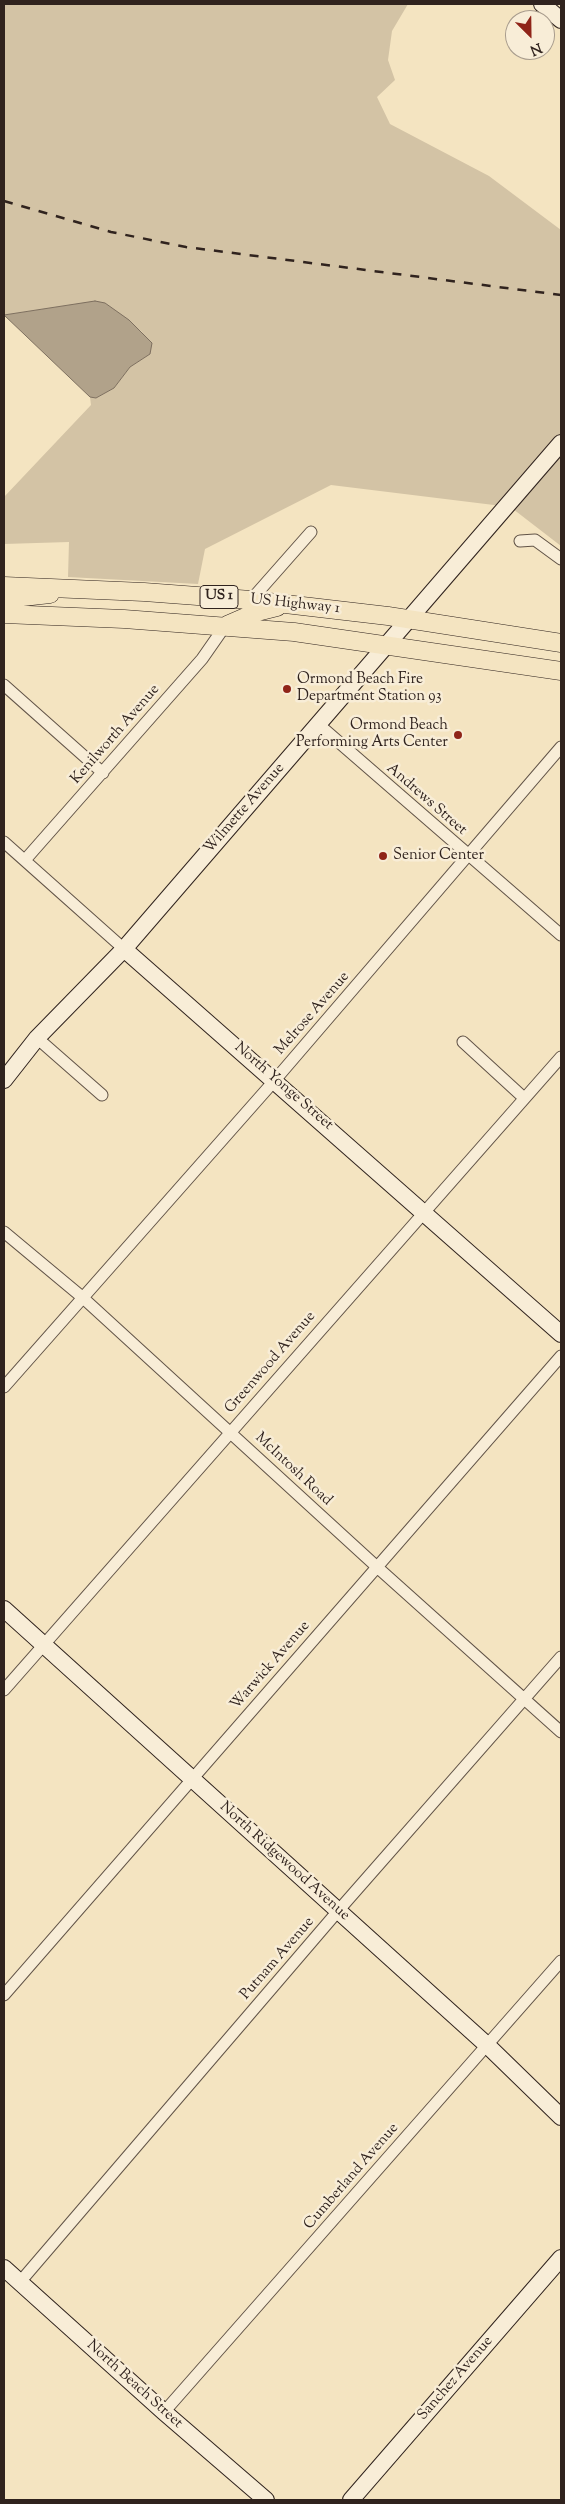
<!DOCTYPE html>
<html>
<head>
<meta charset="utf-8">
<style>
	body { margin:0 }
	#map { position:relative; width:565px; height:2504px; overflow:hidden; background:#f4e4c1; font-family:"Sorts Mill Goudy",serif }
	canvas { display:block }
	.frame { position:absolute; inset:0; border:5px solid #30231e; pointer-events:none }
	.north { position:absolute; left:505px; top:10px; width:50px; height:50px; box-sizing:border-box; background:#f8edd7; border:1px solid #a89c8d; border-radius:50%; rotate:157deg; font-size:14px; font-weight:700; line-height:20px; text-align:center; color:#30231e }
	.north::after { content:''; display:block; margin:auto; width:18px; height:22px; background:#8f2418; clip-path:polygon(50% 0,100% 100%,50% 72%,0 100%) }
</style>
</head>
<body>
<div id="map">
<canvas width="565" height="2504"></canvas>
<div class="frame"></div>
<div class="north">N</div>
</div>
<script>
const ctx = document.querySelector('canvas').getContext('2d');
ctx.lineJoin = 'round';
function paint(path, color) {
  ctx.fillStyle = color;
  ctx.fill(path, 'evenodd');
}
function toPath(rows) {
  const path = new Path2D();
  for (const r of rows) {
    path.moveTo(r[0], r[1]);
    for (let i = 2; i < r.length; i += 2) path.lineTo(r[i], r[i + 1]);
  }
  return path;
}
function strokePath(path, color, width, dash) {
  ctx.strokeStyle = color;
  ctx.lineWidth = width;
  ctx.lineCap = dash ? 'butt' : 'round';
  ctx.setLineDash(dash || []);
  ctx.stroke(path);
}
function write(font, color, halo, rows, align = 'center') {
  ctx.font = font + ' "Sorts Mill Goudy",serif';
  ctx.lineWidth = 5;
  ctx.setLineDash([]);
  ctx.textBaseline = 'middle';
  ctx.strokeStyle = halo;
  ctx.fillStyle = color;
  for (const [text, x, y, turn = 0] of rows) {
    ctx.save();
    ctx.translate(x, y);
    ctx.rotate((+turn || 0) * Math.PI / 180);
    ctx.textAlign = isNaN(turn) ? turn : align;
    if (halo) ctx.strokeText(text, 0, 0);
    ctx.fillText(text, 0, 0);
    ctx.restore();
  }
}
const green = toPath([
	[4,4,408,4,392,31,388,60,395,80,377,97,390,124,489,176,561,230,561,435,502,506,331,485,205,549,198,584,68,577,69,542,4,544,4,497,91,405,90,397,96,398,114,388,130,367,150,354,142,332,105,303,70,305,4,315],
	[561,452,561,546,513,509]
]);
const water = toPath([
	[95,301,105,303,129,320,152,343,150,354,130,367,114,388,96,398,90,397,4,315,95,301]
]);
const street = toPath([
	[520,541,535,540,561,559],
	[251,600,311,532],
	[4,685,103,773],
	[318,724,561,935],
	[4,842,124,949],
	[25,860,202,659,225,626],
	[37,1038,102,1095],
	[463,1042,524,1098],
	[4,1232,82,1297,377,1567,561,1732],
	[4,1387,275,1080,561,747],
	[4,1690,561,1057],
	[4,1995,561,1356],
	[20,2282,338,1911,561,1657],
	[164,2412,561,1961]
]);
const secondary = toPath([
	[542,4,561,20],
	[124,949,561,1334],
	[4,1080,37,1038,124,949,561,443],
	[4,1609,488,2046,561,2117],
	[4,2268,164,2412,266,2500],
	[351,2500,561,2258]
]);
const primary = toPath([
	[4,586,144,592,251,600,388,616,561,643],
	[4,599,50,594],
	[4,614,124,619,294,632,561,671],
	[227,625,257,612,277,607]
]);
const rail = toPath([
	[4,201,111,232,186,247,561,295]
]);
const markers = [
	[287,689,5,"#8f2418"],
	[458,735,5,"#8f2418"],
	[383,856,5,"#8f2418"]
];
const shields = [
	[219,597,38]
];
const shieldNames = [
	["US 1",219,597]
];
const streetNames = [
	["US Highway 1",295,605,6],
	["Kenilworth Avenue",116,735,-49],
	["Andrews Street",426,800,41],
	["Wilmette Avenue",245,809,-49],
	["Melrose Avenue",313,1014,-49],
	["North Yonge Street",283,1087,41],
	["Greenwood Avenue",271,1363,-49],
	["McIntosh Road",293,1470,43],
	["Warwick Avenue",271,1666,-49],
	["North Ridgewood Avenue",284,1862,42],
	["Putnam Avenue",278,1959,-49],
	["Cumberland Avenue",352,2177,-49],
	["Sanchez Avenue",456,2379,-49],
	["North Beach Street",134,2385,42]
];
const poiNames = [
	["Ormond Beach Fire",297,680],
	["Department Station 93",297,697],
	["Ormond Beach",448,726,"right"],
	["Performing Arts Center",448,743,"right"],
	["Senior Center",393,856]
];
paint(green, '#d3c3a5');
paint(water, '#b1a28a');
strokePath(water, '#7d6f5f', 1);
strokePath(street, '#615347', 13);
strokePath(secondary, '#30231e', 18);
strokePath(primary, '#30231e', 19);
strokePath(street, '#f8edd7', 11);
strokePath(secondary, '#f8edd7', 16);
strokePath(primary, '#f4e4c1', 18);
strokePath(rail, '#30231e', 2.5, [9, 9]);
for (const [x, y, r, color] of markers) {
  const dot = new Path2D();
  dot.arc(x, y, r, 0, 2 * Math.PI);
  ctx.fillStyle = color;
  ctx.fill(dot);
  strokePath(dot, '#f8edd7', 2);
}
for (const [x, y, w] of shields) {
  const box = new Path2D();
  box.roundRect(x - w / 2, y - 11.5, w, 23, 4);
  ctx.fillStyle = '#f8edd7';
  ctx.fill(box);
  strokePath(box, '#30231e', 1);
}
write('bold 14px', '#30231e', null, shieldNames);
write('15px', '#30231e', '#f8edd7', streetNames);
write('15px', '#30231e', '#f8edd7', poiNames, 'left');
</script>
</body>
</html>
